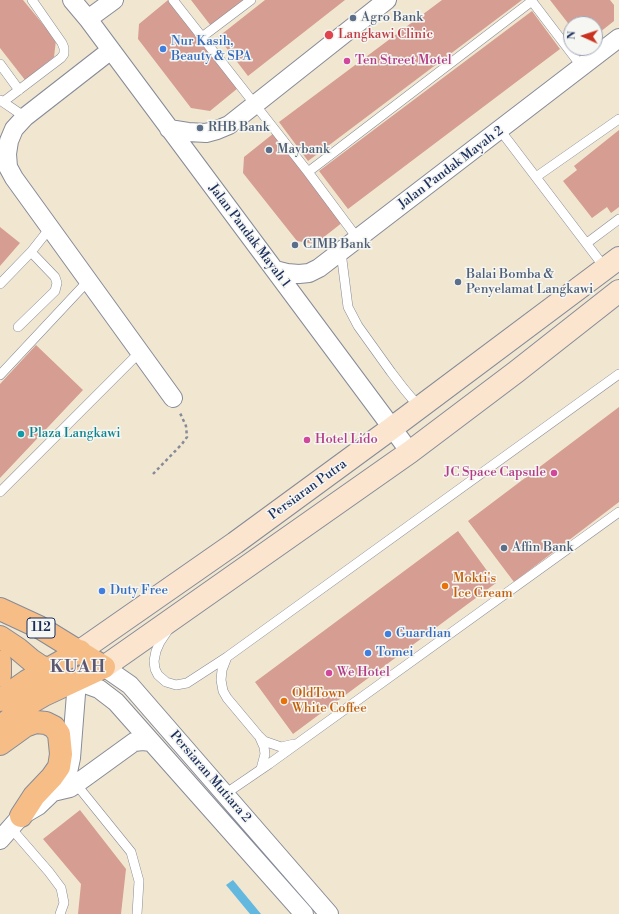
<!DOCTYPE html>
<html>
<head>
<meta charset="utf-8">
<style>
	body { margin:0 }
	#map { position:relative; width:619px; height:914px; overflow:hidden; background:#f1e7d1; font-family:"Libre Bodoni",serif }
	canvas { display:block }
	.north { position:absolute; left:563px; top:16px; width:40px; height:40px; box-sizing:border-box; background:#f6f6f2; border:1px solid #9ea6b7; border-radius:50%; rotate:273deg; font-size:11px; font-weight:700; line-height:16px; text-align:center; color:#1b2f5e }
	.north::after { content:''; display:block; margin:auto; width:14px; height:18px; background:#c8321e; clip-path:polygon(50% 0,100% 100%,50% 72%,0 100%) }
</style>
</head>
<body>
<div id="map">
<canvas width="619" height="914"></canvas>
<div class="north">N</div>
</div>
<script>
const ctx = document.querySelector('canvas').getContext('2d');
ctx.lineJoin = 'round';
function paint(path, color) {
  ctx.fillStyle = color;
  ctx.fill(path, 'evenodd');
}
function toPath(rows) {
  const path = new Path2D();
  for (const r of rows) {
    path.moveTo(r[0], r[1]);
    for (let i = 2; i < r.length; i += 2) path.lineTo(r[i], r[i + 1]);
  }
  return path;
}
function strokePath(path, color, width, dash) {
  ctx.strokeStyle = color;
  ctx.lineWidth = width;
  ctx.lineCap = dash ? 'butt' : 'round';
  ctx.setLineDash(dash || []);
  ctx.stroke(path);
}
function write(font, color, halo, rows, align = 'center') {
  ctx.font = font + ' "Libre Bodoni",serif';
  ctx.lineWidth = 3;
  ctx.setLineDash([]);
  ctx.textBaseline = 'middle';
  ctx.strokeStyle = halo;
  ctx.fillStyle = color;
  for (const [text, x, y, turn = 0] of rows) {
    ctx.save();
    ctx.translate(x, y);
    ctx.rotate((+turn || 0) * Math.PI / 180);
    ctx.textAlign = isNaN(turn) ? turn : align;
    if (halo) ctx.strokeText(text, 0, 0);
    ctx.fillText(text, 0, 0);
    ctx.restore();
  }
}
const water = toPath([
	[233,880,261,914,250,914,226,885]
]);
const building = toPath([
	[0,0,23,0,56,40,54,57,25,80,0,48],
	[168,0,238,88,210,111,191,108,138,39,139,24],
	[191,0,245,0,211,26],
	[265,0,345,0,248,76,218,37],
	[442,0,522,0,308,161,279,122],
	[550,0,610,0,614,5,614,21,595,36,595,24,571,24,571,27],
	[532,11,560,49,348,209,319,171],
	[619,130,619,207,611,213,607,207,592,218,563,181,577,170,574,166],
	[274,133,343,222,315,244,297,241,243,173,244,157],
	[0,227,20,243,0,266],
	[36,345,83,390,0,478,0,384],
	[619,407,619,502,514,582,468,521],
	[458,531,496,583,293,734,255,682],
	[80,810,126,869,121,914,78,914,81,884,43,839]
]);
const path = toPath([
	[153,474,182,444,187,437,186,426,180,413]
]);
const service = toPath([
	[173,0,308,172,358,239],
	[531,0,582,67],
	[202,37,251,0],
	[0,64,19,90],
	[0,100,25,117],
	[3,102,61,58,64,54,64,48,62,43,32,0],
	[500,130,605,268],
	[308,172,532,1],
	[536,177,619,119],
	[587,243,619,219],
	[341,252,348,307,358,326,391,372,404,389,420,408],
	[0,284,31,252,50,228],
	[18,327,55,291,57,283,55,277,31,252],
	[0,375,88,281],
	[0,492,140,352],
	[168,630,160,642,156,651,154,661,155,669,158,675,166,682,176,685,187,683,227,657,619,374],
	[227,657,222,670,221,680,223,691,227,698,258,735,264,741,281,747,294,744],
	[260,738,264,747,265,754,261,769],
	[76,784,131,852,139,881,137,914],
	[225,794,269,764,619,512],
	[10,827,49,872,61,888,64,903,60,914]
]);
const minor = toPath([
	[72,0,88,19,410,452],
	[88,19,114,0],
	[111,50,25,117,14,129,9,141,7,154,8,167,14,178,173,398],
	[169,129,188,132,206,133,217,130,229,125,387,0],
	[275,270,287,273,299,274,309,273,319,268,619,38],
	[104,667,130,685,329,914],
	[53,792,70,788,76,784,134,742,143,741,151,742],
	[0,840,21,816,38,806,62,783,68,772,71,758,77,681,99,689,116,702,304,914]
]);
const secondary = toPath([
	[80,651,235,543,392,428,619,258],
	[104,667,410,452,516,372,619,291]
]);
const primary = toPath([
	[0,609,39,627,104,667],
	[0,637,18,649,31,660,40,666,58,673],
	[0,662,0,675],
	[0,700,27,681,80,651],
	[0,727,32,702,44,695,104,667],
	[0,744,25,726,36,722,46,723,54,727,59,734,61,754,59,767,52,777,34,796,21,816]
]);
const markers = [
	[353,18,4,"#5c6f8a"],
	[329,35,5,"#e0444e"],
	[163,49,4,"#3f7fe0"],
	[347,61,4,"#d1479c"],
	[200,128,4,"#5c6f8a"],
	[269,150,4,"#5c6f8a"],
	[295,245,4,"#5c6f8a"],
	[458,282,4,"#5c6f8a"],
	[21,434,4,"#0f9aa8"],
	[307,440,4,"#d1479c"],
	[554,473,4,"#d1479c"],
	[504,548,4,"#5c6f8a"],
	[445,586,4,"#e8710a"],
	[102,591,4,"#3f7fe0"],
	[388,634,4,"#3f7fe0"],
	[368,653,4,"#3f7fe0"],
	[329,673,4,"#d1479c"],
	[284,701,4,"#e8710a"]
];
const shields = [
	[41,628,28]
];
const shieldNames = [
	["112",41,628]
];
const serviceNames = [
	["Agro Bank",361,18],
	["RHB Bank",208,128],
	["Maybank",277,150],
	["CIMB Bank",303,245],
	["Balai Bomba &",466,275],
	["Penyelamat Langkawi",466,290],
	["Affin Bank",512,548]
];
const healthNames = [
	["Langkawi Clinic",338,35]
];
const shopNames = [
	["Nur Kasih,",171,42],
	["Beauty & SPA",171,57],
	["Duty Free",110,591],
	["Guardian",396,634],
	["Tomei",376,653]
];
const hotelNames = [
	["Ten Street Motel",355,61],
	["Hotel Lido",315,440],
	["JC Space Capsule",546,473,"right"],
	["We Hotel",337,673]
];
const streetNames = [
	["Jalan Pandak Mayah 2",451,168,-37],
	["Jalan Pandak Mayah 1",249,236,53],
	["Persiaran Putra",308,490,-36],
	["Persiaran Mutiara 2",210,777,49]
];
const cultureNames = [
	["Plaza Langkawi",29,434]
];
const foodNames = [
	["Mokti's",453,579],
	["Ice Cream",453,594],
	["OldTown",292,694],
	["White Coffee",292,709]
];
const districtNames = [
	["KUAH",78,668]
];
paint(water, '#63b8e0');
paint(building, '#d69d92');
strokePath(service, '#868b98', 10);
strokePath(minor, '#868b98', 20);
strokePath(secondary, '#868b98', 24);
strokePath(primary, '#868b98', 24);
strokePath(path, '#868b98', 2.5, [3, 3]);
strokePath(service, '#fff', 9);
strokePath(minor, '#fff', 18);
strokePath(secondary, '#fbe5cf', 22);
strokePath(primary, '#f6be86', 22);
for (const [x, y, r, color] of markers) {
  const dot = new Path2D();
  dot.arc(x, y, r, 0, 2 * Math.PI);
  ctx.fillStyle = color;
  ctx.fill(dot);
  strokePath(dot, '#f6f6f2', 1.5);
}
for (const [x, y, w] of shields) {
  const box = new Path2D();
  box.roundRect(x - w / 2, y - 10, w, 20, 3);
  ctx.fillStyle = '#f6f6f2';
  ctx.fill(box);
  strokePath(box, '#1b2f5e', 1);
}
write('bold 12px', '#1b2f5e', null, shieldNames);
write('13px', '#4e5e75', '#f6f6f2', serviceNames, 'left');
write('13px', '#be3a42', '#f6f6f2', healthNames, 'left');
write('13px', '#366cbe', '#f6f6f2', shopNames, 'left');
write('13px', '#b23c85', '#f6f6f2', hotelNames, 'left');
write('13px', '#1b2f5e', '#f6f6f2', streetNames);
write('13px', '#0d838f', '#f6f6f2', cultureNames, 'left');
write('13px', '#c56008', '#f6f6f2', foodNames, 'left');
ctx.letterSpacing = '1px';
write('bold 17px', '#5c5670', '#f6f6f2', districtNames);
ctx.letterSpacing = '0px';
</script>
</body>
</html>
